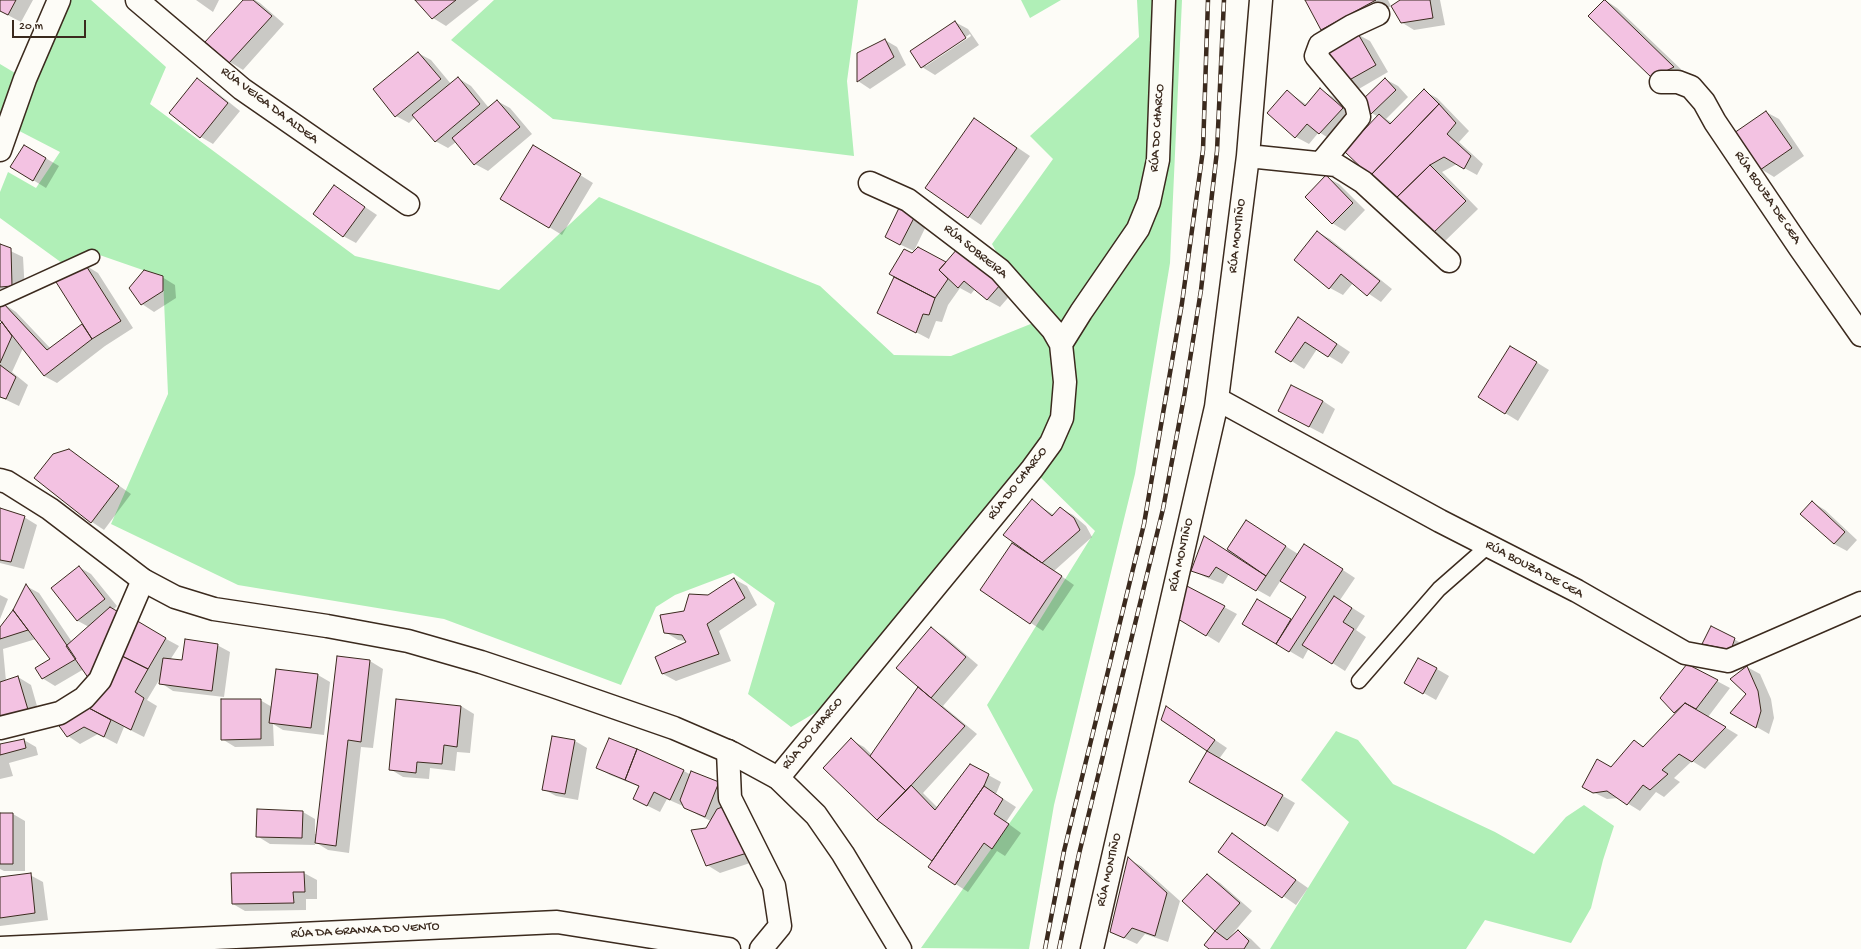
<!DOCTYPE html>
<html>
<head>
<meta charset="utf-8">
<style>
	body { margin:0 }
	#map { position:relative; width:1861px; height:949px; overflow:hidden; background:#fdfcf7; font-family:"Gochi Hand",sans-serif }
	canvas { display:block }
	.scale { position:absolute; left:12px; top:20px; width:74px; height:18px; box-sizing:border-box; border:2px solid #3b2a1e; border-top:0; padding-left:5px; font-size:12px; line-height:14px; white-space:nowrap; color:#3b2a1e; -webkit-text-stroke:3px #fdfcf7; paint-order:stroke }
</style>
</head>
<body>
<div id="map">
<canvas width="1861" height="949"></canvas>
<div class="scale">20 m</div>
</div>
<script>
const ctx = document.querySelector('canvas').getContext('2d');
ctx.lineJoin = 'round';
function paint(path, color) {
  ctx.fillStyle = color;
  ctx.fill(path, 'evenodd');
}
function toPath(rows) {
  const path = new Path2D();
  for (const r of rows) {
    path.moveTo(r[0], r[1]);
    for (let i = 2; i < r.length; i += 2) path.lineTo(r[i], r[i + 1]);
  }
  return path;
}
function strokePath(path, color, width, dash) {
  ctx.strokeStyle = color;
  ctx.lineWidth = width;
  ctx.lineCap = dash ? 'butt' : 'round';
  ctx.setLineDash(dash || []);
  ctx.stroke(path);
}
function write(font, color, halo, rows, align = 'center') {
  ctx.font = font + ' "Gochi Hand",sans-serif';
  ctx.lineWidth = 4;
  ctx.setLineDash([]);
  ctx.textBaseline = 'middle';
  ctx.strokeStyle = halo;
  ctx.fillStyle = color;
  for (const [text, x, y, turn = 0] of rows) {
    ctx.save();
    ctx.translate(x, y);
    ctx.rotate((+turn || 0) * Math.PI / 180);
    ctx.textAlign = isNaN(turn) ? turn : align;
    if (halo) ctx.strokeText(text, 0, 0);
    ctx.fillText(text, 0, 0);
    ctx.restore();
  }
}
const green = toPath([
	[69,0,91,0,166,67,150,104,355,256,499,290,599,197,820,286,894,355,951,356,1043,319,1014,285,992,244,1053,159,1030,136,1139,37,1137,0,1182,0,1170,263,1135,474,1054,805,1029,949,921,948,1033,790,987,705,1095,531,1032,469,847,694,791,727,748,694,775,603,733,573,675,595,656,607,621,685,444,619,238,585,111,524,168,394,163,277,88,251,62,263,0,218,0,192,8,172,36,188,60,152,0,121,0,64,25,79],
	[494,0,858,0,847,81,854,156,553,119,451,40],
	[1021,0,1061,0,1030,18],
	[1336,731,1358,740,1393,784,1495,832,1534,854,1566,817,1584,805,1614,826,1603,860,1591,908,1571,943,1485,920,1466,949,1270,949,1349,822,1301,780]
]);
const shadow = toPath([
	[0,0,33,0,21,22,0,11],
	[196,0,219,0,213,12],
	[244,0,255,0,260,3,284,24,243,70,230,62,206,42],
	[417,0,479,0,446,26,433,18],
	[1306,0,1388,0,1391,6,1334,36,1321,29],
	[1402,0,1440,0,1445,25,1414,30,1401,22],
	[1605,0,1617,8,1686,74,1666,85],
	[955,22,968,29,979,45,935,75,922,67],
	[970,34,971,36,926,66,926,64],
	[1357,34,1370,41,1388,72,1357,90,1344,83],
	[885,40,897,47,906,65,870,89,858,81],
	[418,53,431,60,451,84,458,78,471,86,489,108,497,101,510,108,532,134,488,171,475,164,456,142,448,148,435,141,415,117,409,123,396,116],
	[197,79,210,87,240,111,213,144,201,137],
	[1385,79,1398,86,1408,97,1386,119,1393,123,1424,91,1437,98,1469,131,1459,142,1483,164,1477,175,1457,164,1442,172,1478,209,1443,243,1431,235,1378,117,1372,113],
	[1321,90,1333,97,1355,115,1333,141,1319,132,1309,144,1296,137,1287,91,1307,105],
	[1766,112,1779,119,1804,156,1774,177,1761,169],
	[975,119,1030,156,981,225,926,188],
	[37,153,59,166,46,188,33,180],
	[546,154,593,183,562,235,549,227],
	[1326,177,1339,184,1365,210,1345,231,1332,223],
	[335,187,377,215,356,243,343,236],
	[899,210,927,224,914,251,899,244],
	[1318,232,1330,239,1392,289,1381,302,1353,283,1343,295,1330,288,1295,260],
	[0,246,23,257,25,293,4,304,16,312,51,349,84,324,85,265,98,273,133,328,105,346,57,383,44,376,23,348,12,372,28,385,19,406,0,397,0,325,3,323,0,318],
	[958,249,1013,292,1000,307,987,300,975,289,971,294,960,288,948,305,942,322,936,321,929,339,878,312,896,277,912,254,946,264],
	[162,277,175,285,176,298,154,312,142,304],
	[1311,326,1350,352,1342,364,1317,349,1304,369,1276,351],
	[1523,354,1549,370,1518,421,1505,413],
	[1323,401,1335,409,1323,434,1292,418],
	[69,451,131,494,104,530,92,522,35,478],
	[1032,501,1054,515,1060,508,1073,515,1086,526,1092,537,1054,571,1074,585,1043,631,981,590,1014,543],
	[1812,502,1825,510,1857,540,1847,551,1834,544],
	[0,510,24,517,37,525,24,569,0,563],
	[1246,521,1298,554,1317,553,1355,578,1340,600,1365,616,1356,630,1366,637,1345,671,1309,648,1303,659,1243,624,1257,601,1291,620,1307,597,1281,580,1270,597,1229,574,1223,584,1205,577,1192,570,1205,537,1227,551],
	[79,567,91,574,117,606,113,610,179,646,170,660,183,662,217,645,230,652,224,697,173,691,161,683,162,675,147,700,157,706,144,737,124,727,117,744,98,734,80,744,68,736,110,680,84,669,55,686,42,678,52,660,36,639,3,649,6,681,18,677,31,685,41,720,0,732,0,628,13,611,26,586,39,593,72,642,89,627,78,621,52,589],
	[734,579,747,586,757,605,719,631,731,661,676,681,663,674,687,643,686,641,678,640,665,632,685,611],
	[0,595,8,599,0,619],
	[1224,607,1237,614,1219,643,1179,618],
	[931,629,944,636,978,665,943,706,977,734,923,793,938,808,970,765,1001,782,996,794,1016,807,1006,822,1021,833,1005,856,997,851,968,892,929,867,934,861,878,819,851,740,864,747,872,755,919,687],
	[1734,639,1747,647,1744,657,1716,651,1704,643],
	[338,657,370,661,383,669,373,748,361,747,349,853,328,850,315,842,315,845,270,844,257,836,303,812,315,819,315,834,317,834],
	[1687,665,1730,688,1708,717,1738,735,1705,769,1692,761,1674,778,1680,782,1664,797,1656,792,1640,811,1619,798,1607,799,1583,787,1612,769,1634,741,1645,747,1676,713,1661,698],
	[1747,667,1760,674,1771,699,1774,718,1769,734,1732,713,1748,694,1732,679],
	[1437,669,1449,676,1436,700,1406,683],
	[318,675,330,682,324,735,283,730,273,724,274,746,235,747,222,739,260,700,272,707],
	[461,706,474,714,470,753,457,752,455,771,430,768,429,779,403,777,390,769],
	[1166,707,1227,748,1219,759,1295,803,1278,832,1190,781,1208,751,1163,720],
	[24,740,36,747,38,755,9,763,13,776,0,779,0,745],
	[575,741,587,748,578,800,556,796,543,789],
	[598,768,684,771,691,775,719,783,759,860,720,873,707,865,707,828,711,821,698,815,685,807,684,805,683,806,667,799,660,812,634,799,640,787,610,775],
	[0,814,13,814,25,821,25,871,4,871,0,869],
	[1232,835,1308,888,1296,905,1220,852],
	[1128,859,1141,866,1180,901,1168,942,1145,934,1137,944,1111,932],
	[304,873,317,880,317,899,306,899,306,910,245,911,233,904],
	[30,875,43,882,48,920,0,926,0,878],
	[1207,875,1220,883,1252,911,1228,939,1229,940,1238,931,1251,939,1261,949,1211,949,1205,945,1217,931,1184,901]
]);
const building = toPath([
	[0,0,16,0,8,15,0,11,0,0],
	[243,0,253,0,272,16,229,63,205,42,243,0],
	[415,0,456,0,432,19,415,0],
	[1305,0,1376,0,1321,30,1305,0],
	[1400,0,1430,0,1433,18,1401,23,1391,6,1400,0],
	[1604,0,1605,0,1674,67,1652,78,1588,16,1604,0],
	[955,21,966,38,921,68,910,51,955,21],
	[1357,32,1376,65,1344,83,1324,51,1357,32],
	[885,39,894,57,857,82,857,53,885,39],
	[418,52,441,79,395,117,373,89,418,52],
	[458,77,480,104,435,142,412,115,458,77],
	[197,78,228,103,200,138,169,113,197,78],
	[1385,78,1396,90,1371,114,1360,102,1385,78],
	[1320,88,1343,108,1319,134,1307,124,1295,138,1267,113,1287,90,1305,106,1320,88],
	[1424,89,1439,104,1370,176,1344,151,1379,114,1390,124,1424,89],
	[497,100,520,127,474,165,452,138,497,100],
	[1439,104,1456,123,1447,134,1471,156,1464,169,1444,157,1430,165,1394,200,1370,176,1439,104],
	[1766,111,1792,148,1760,170,1734,133,1766,111],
	[974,118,1017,148,968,218,925,188,974,118],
	[24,145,46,158,33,181,10,167,24,145],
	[533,145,581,174,549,228,500,199,533,145],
	[1430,165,1466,201,1430,236,1394,200,1430,165],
	[1326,175,1353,203,1332,224,1305,197,1326,175],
	[334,185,365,207,343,237,313,214,334,185],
	[899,208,915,216,900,245,885,237,899,208],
	[1317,231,1380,281,1367,296,1341,274,1329,289,1294,260,1317,231],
	[0,244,11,248,12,286,0,287,0,244],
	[918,247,946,262,939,270,948,279,935,298,889,274,904,249,912,253,918,247],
	[958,248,1000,285,987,300,964,281,958,288,939,270,958,248],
	[85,264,121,321,92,339,56,282,85,264],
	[144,270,163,276,163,291,141,305,129,288,144,270],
	[894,277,935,298,929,315,923,314,916,333,877,313,894,277],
	[3,303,47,350,82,324,92,339,44,376,0,320,0,305,3,303],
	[1298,317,1337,344,1328,357,1305,342,1291,362,1275,352,1298,317],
	[2,322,12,336,0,363,0,324,2,322],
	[1510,346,1537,362,1505,414,1478,397,1510,346],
	[0,365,16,377,6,399,0,397,0,365],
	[1291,385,1323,401,1309,427,1278,411,1291,385],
	[69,449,119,486,91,523,34,478,53,454,69,449],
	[1032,499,1052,516,1060,507,1074,518,1080,530,1042,563,1003,535,1032,499],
	[1812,501,1845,532,1834,544,1800,514,1812,501],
	[0,508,25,516,11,562,0,560,0,508],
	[1246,520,1286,546,1266,576,1227,549,1246,520],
	[1204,536,1266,576,1256,591,1216,567,1209,577,1191,571,1204,536],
	[1012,543,1062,576,1030,624,980,590,1012,543],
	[1304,544,1343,569,1289,652,1276,644,1306,597,1280,581,1304,544],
	[79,566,105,599,77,621,51,588,79,566],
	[734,578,745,598,707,624,719,654,662,674,655,657,686,642,682,635,664,633,660,615,684,611,689,594,708,595,734,578],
	[26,584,76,659,42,679,35,668,50,659,13,610,26,584],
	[1185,585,1225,606,1206,636,1178,619,1185,585],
	[1334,596,1352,608,1343,622,1354,629,1332,664,1302,645,1334,596],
	[1257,599,1291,619,1276,644,1242,624,1257,599],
	[110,607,120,613,89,679,66,646,110,607],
	[13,610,28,630,0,639,0,627,13,610],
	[134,619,166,638,148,669,120,655,134,619],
	[1711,626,1735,638,1731,650,1702,644,1711,626],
	[931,627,966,657,931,698,896,668,931,627],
	[185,639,218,644,212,691,159,684,163,658,182,660,185,639],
	[120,655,148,669,135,692,144,698,131,730,87,707,120,655],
	[337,656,370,660,361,742,348,740,336,846,315,843,337,656],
	[1418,658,1437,668,1423,694,1404,683,1418,658],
	[1687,664,1718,680,1696,709,1685,703,1674,713,1660,698,1687,664],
	[1747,666,1758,691,1761,711,1756,728,1730,713,1746,694,1730,679,1747,666],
	[276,669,318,674,311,728,269,723,276,669],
	[18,676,29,713,0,721,0,682,18,676],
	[918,687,965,726,906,791,870,756,918,687],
	[221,699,261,699,261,739,221,740,221,699],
	[396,699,461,706,457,747,444,745,442,764,417,762,416,773,389,770,396,699],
	[1685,703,1726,727,1692,762,1679,754,1662,770,1668,774,1650,790,1643,785,1627,805,1607,791,1593,793,1582,787,1597,759,1611,767,1634,740,1643,747,1685,703],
	[1166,706,1215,740,1207,751,1161,720,1166,706],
	[87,707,111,720,104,737,84,727,67,737,57,723,87,707],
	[552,736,575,740,565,794,542,790,552,736],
	[609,738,637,749,625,780,596,768,609,738],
	[851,738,906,791,877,820,823,768,851,738],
	[24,739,26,748,0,755,0,744,24,739],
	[637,749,684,770,670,800,654,792,647,806,633,799,639,786,625,780,637,749],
	[1207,751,1283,795,1265,826,1189,782,1207,751],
	[970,764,989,774,984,786,932,861,877,820,911,785,935,810,970,764],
	[691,771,719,782,705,817,684,808,680,800,691,771],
	[984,786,1003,799,994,814,1009,824,992,849,984,843,955,885,928,867,984,786],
	[725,806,747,853,706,866,691,830,706,828,717,809,725,806],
	[257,809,303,811,302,838,256,837,257,809],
	[0,813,13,813,13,864,0,864,0,813],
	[1232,833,1296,880,1282,898,1218,852,1232,833],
	[1128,857,1167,893,1155,936,1132,928,1124,938,1110,932,1128,857],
	[304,872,305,892,293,892,294,903,232,904,231,873,304,872],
	[31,873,35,913,0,918,0,877,31,873],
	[1207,874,1240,903,1215,931,1182,901,1207,874],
	[1238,930,1249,941,1244,949,1209,949,1204,945,1215,931,1227,940,1238,930]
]);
const lane = toPath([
	[0,299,92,257],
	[1359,681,1439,589,1488,546]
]);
const street = toPath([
	[137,0,242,89,408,204],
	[1661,82,1678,82,1691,87,1704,102,1715,122,1800,248,1861,335],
	[0,150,25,79,59,0],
	[1248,156,1336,165,1363,182,1449,261],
	[1321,163,1359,117,1356,104,1316,56,1320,45,1352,26,1378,14],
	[870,183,908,200,1000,270,1053,330,1061,344],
	[1217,399,1440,521,1577,591,1685,653,1728,661,1861,603],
	[0,728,60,713,84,698,100,680,143,580],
	[728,751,730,798,774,886,780,926,761,949],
	[778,778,1032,469,1051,443,1062,418,1065,382,1061,344,1081,312,1138,229,1149,202,1158,160,1164,0],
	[0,948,557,922,729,949],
	[1092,949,1216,407,1248,156,1261,0]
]);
const secondary = toPath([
	[0,480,7,482,50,509,143,580,175,597,214,609,327,626,408,641,481,662,553,686,674,728,732,753,778,778,816,815,843,854,900,949]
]);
const rail = toPath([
	[1045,949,1064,851,1144,524,1182,303,1203,150,1208,0],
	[1059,949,1079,854,1163,509,1184,397,1201,290,1217,151,1224,0]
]);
const streetNames = [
	["RÚA VEIGA DA ALDEA",269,106,37],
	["RÚA DO CHARCO",1158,128,-86],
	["RÚA BOUZA DE CEA",1767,198,56],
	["RÚA MONTIÑO",1238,236,-83],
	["RÚA SOBREIRA",975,252,39],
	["RÚA DO CHARCO",1018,484,-52],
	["RÚA MONTIÑO",1182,555,-77],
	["RÚA BOUZA DE CEA",1534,570,28],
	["RÚA DO CHARCO",813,734,-51],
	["RÚA MONTIÑO",1110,870,-77],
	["RÚA DA GRANXA DO VENTO",365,931,-3]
];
paint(green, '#b0efb7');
paint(shadow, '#0003');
paint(building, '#f3c2e2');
strokePath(building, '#3b2a1e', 1);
strokePath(lane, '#3b2a1e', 17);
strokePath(street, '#3b2a1e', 25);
strokePath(secondary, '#3b2a1e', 25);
strokePath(lane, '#fdfcf7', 14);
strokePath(street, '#fdfcf7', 22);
strokePath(secondary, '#fdfcf7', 22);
strokePath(rail, '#3b2a1e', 4.5);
strokePath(rail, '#fdfcf7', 3, [9]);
write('13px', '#3b2a1e', '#fdfcf7', streetNames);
</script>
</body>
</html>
